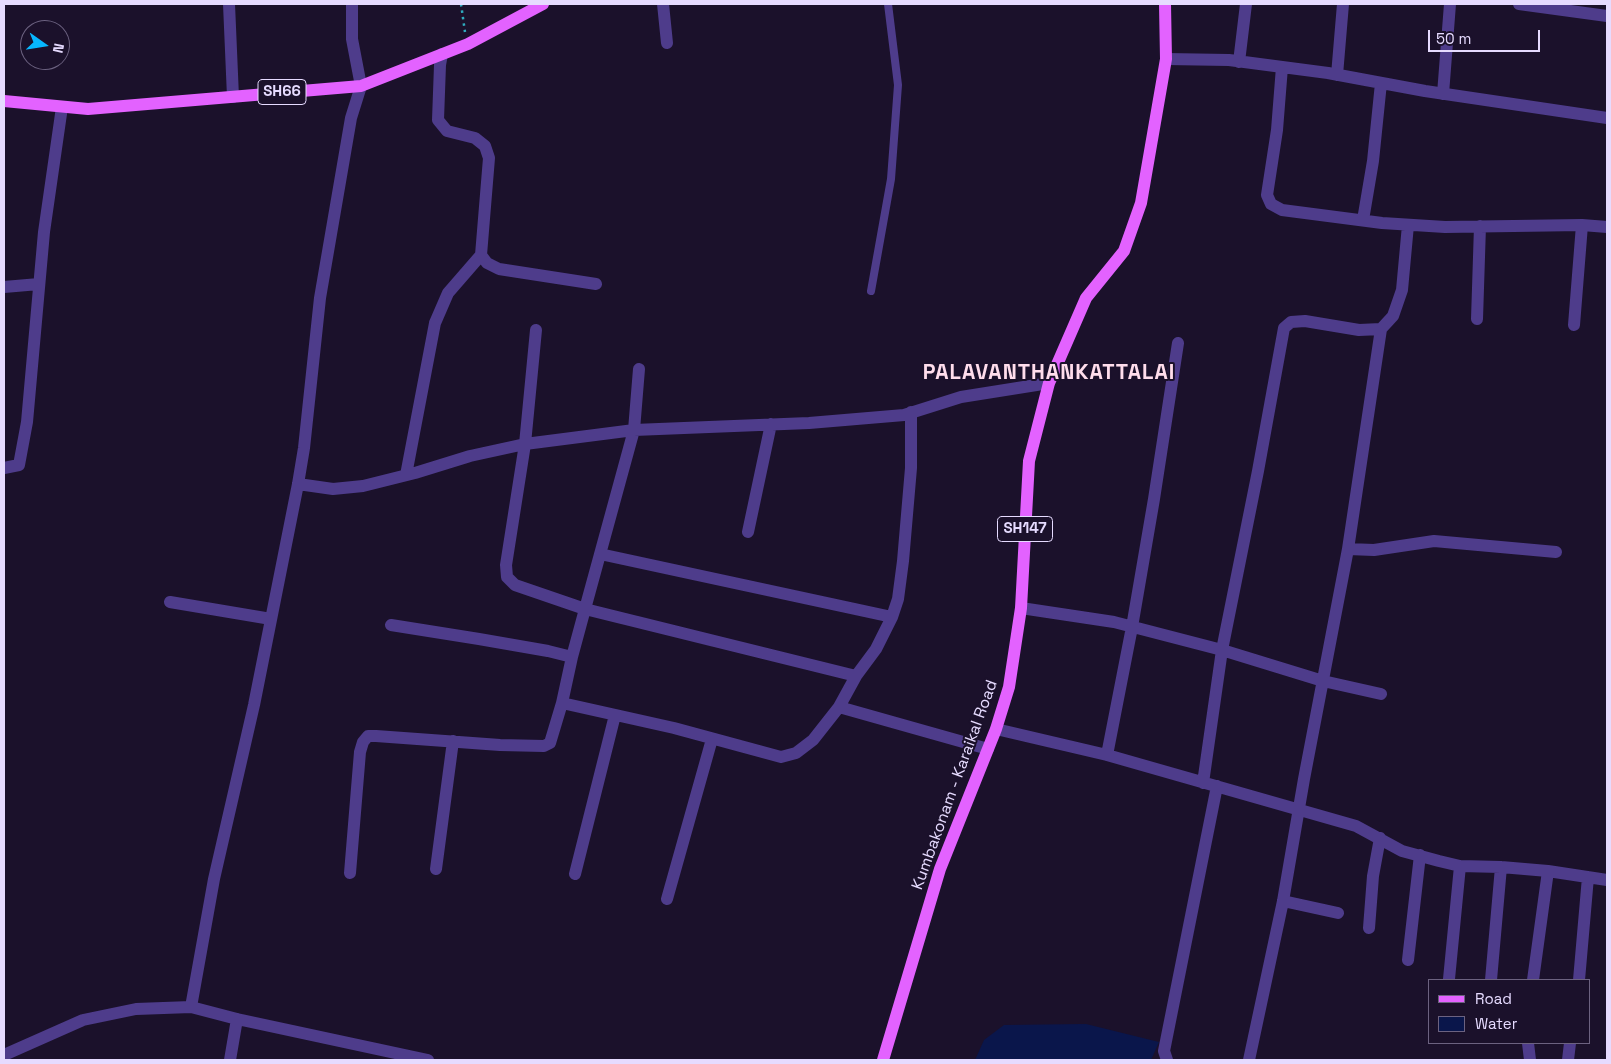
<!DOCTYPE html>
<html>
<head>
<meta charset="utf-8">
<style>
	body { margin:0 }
	#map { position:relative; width:1611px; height:1064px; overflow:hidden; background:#1b112b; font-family:"Space Grotesk",sans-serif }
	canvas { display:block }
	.frame { position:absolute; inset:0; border:5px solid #e6dbff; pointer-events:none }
	.legend { position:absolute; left:1428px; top:979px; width:162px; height:65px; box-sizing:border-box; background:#1b112b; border:1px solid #6c6280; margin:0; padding:6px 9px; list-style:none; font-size:15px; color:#e6dbff }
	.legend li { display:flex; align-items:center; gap:10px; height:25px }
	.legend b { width:25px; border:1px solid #6c6280 }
	.north { position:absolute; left:20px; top:20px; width:50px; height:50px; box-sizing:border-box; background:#1b112b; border:1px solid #6c6280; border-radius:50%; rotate:103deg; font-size:14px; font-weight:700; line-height:20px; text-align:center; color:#e6dbff }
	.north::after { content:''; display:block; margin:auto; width:18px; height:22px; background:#07b7ff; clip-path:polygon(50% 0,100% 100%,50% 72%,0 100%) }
	.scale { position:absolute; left:1428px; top:30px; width:112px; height:22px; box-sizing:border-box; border:2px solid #e6dbff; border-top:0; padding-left:6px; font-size:15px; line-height:18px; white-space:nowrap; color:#e6dbff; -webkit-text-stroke:4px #1b112b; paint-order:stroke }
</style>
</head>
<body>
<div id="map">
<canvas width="1611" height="1064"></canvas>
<div class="frame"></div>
<ul class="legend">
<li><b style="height:6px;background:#e362ff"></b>Road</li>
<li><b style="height:14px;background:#0a164b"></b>Water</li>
</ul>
<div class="north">N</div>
<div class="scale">50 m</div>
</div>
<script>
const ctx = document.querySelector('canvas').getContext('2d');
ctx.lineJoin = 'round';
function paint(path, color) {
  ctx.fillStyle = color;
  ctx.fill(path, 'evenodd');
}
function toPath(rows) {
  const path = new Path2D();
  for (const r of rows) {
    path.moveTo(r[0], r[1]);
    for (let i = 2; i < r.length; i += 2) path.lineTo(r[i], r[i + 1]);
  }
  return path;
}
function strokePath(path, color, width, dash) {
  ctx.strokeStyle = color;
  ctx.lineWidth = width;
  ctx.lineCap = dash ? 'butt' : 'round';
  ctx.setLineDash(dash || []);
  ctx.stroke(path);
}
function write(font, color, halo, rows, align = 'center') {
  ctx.font = font + ' "Space Grotesk",sans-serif';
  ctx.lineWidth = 4;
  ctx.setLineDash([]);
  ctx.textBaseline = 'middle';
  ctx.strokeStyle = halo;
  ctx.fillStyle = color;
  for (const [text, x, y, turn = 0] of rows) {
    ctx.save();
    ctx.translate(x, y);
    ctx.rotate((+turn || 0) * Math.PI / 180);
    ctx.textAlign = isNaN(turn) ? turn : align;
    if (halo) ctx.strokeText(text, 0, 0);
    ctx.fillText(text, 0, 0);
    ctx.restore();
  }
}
const water = toPath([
	[1086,1024,1159,1042,1151,1060,975,1060,984,1040,1004,1025]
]);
const path = toPath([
	[461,4,465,32]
]);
const lane = toPath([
	[871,291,891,179,898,85,888,4]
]);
const street = toPath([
	[229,4,233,97],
	[663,4,667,43],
	[1519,4,1607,16],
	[442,54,440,65,438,120,447,131,475,138,485,146,489,158,481,255,487,263,499,269,596,284],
	[1166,59,1229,60,1328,73,1425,91,1607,118],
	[1239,62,1246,4],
	[1282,67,1277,130,1267,195,1271,204,1282,210,1382,223,1445,227,1582,225,1607,227],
	[1337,75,1343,4],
	[1443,94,1450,4],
	[1363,220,1373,161,1381,83],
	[4,287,39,284],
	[1477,319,1480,226],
	[1574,325,1582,225],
	[536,330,525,444,506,565,507,577,515,585,585,609,856,676],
	[4,468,19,465,27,422,44,232,62,107],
	[406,475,435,323,448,293,481,255],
	[298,484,333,489,363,486,415,473,470,456,525,444,634,430,809,423,904,415,961,397,1049,383],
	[748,532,771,424],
	[1348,549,1374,550,1434,541,1556,552],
	[600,554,892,617],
	[170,602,271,619],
	[1021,608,1114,622,1222,650,1323,681,1381,694],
	[391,625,479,639,548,651,572,657],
	[562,703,674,728,781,757,796,753,813,740,839,707,856,676,876,649,892,617,898,599,903,561,911,468,911,412],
	[839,707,988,749],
	[996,729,1107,755,1356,826,1402,851,1439,861,1460,866,1501,867,1548,871,1607,880],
	[1107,755,1132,627,1154,499,1178,343],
	[1203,783,1222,650,1258,471,1284,328,1291,322,1305,321,1359,330,1381,329,1393,316,1402,290,1408,225],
	[436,869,453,741],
	[350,873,360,752,363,742,368,736,376,736,500,745,544,746,550,743,562,703,572,657,585,609,634,430,639,369],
	[575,874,615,715],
	[667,899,712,739],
	[1283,901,1338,913],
	[1369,928,1373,876,1380,838],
	[1408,960,1420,855],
	[1449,979,1460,866],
	[1491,980,1501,867],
	[1533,980,1548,871],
	[1579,980,1588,877],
	[191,1007,214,879,254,705,298,484,304,448,320,298,351,118,361,86,352,39,352,4],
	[1528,1043,1530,1060],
	[4,1055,83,1020,136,1009,191,1007,237,1019,428,1060],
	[230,1060,237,1019],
	[1167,1060,1164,1051,1217,786],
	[1249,1060,1283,901,1304,779,1348,549,1381,329],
	[1568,1060,1570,1043]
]);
const primary = toPath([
	[4,101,88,109,361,86,468,44,543,4],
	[883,1060,940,869,996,729,1009,687,1021,608,1029,461,1049,383,1086,298,1124,251,1141,203,1166,59,1165,4]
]);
const shields = [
	[282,92,48],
	[1025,529,55]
];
const shieldNames = [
	["SH66",282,92],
	["SH147",1025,529]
];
const streetNames = [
	["Kumbakonam - Karaikal Road",955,785,-70]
];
const districtNames = [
	["PALAVANTHANKATTALAI",1049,373]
];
paint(water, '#0a164b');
strokePath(path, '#2facbf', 2.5, [2.5, 4]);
strokePath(lane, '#4e3c8b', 8);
strokePath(street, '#4e3c8b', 12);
strokePath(primary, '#e362ff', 12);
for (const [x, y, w] of shields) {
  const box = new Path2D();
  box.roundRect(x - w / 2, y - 12.5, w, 25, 4);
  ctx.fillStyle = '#1b112b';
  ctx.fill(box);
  strokePath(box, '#e6dbff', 1);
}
write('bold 15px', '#e6dbff', null, shieldNames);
write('16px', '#e6dbff', '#1b112b', streetNames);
ctx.letterSpacing = '1px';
write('bold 21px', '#ffddec', '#1b112b', districtNames);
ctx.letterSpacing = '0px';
</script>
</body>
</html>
